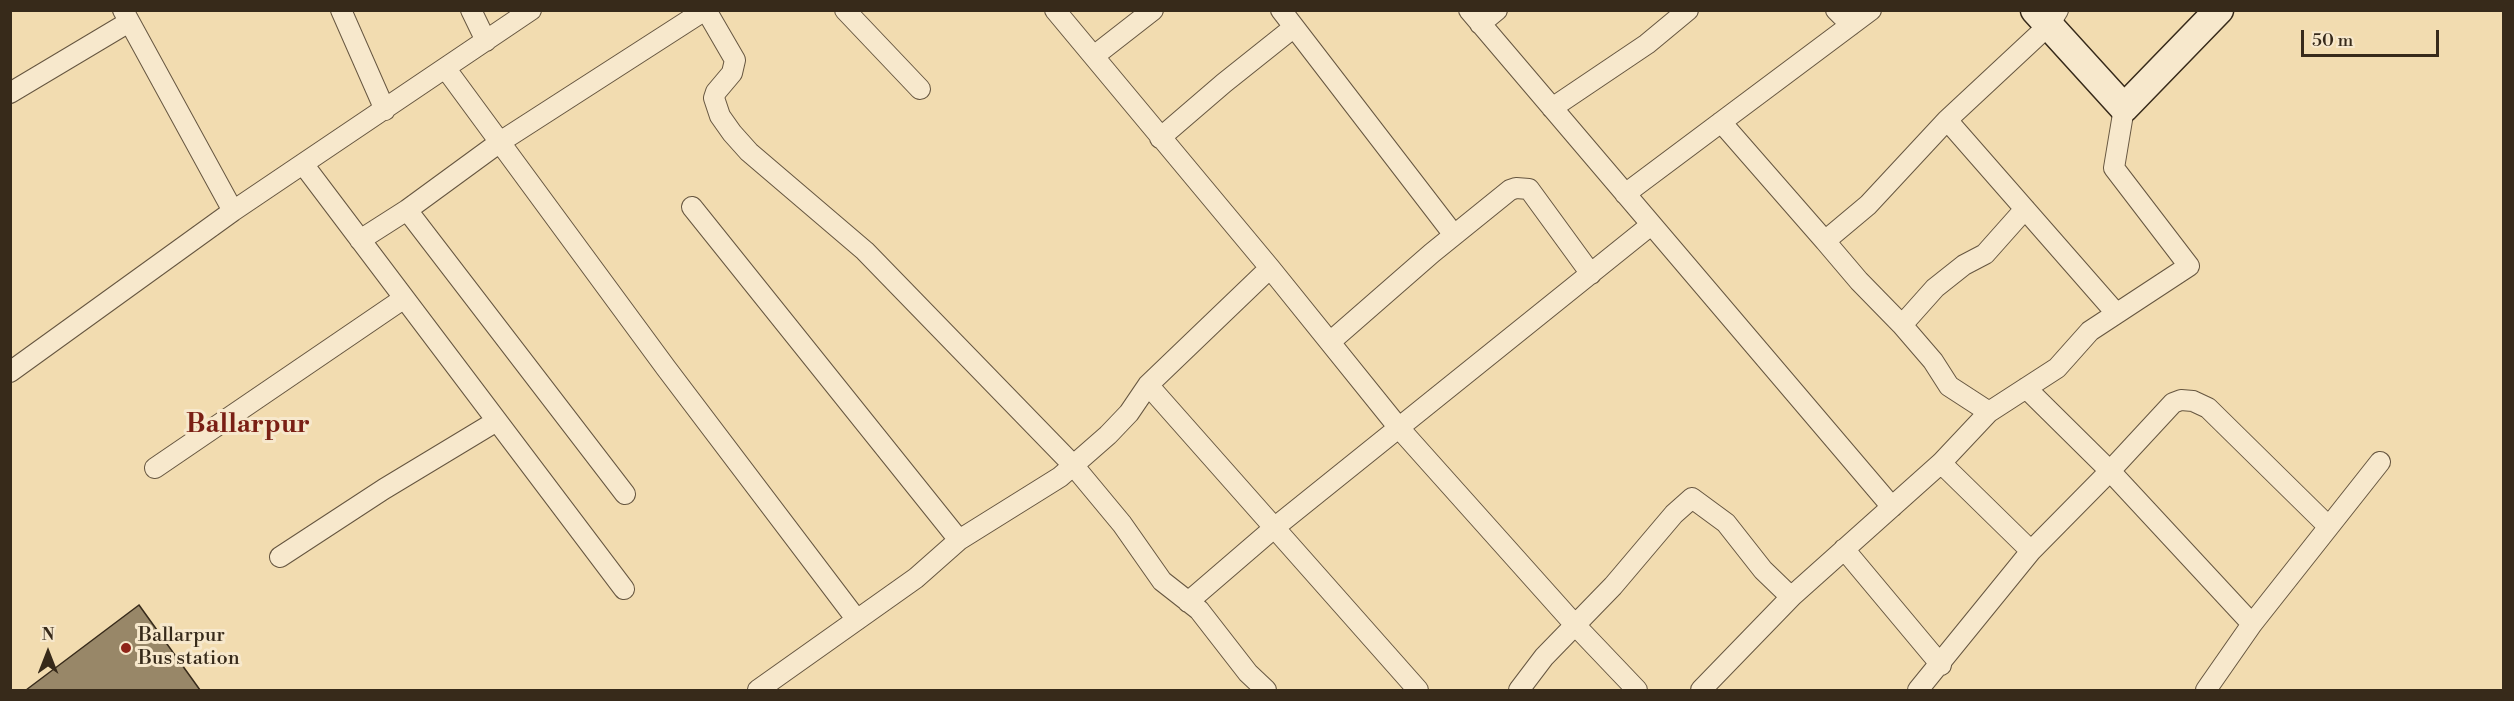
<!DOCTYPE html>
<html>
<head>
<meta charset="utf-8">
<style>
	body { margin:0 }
	#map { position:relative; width:2514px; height:701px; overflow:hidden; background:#f2dcb0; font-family:"Libre Bodoni",serif }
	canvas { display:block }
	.frame { position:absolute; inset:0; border:12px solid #372a1a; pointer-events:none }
	.north { position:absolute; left:18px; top:623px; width:60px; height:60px; -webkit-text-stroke:4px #f7e8cc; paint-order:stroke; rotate:0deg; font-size:16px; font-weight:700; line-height:24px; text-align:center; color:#372a1a }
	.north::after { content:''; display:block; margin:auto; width:21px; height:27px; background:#372a1a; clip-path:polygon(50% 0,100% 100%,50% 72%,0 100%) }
	.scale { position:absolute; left:2301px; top:30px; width:138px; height:27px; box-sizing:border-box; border:3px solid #372a1a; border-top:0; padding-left:8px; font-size:18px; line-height:21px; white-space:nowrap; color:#372a1a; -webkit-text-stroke:4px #f7e8cc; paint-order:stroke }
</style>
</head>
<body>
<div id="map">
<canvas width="2514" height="701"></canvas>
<div class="frame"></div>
<div class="north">N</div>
<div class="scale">50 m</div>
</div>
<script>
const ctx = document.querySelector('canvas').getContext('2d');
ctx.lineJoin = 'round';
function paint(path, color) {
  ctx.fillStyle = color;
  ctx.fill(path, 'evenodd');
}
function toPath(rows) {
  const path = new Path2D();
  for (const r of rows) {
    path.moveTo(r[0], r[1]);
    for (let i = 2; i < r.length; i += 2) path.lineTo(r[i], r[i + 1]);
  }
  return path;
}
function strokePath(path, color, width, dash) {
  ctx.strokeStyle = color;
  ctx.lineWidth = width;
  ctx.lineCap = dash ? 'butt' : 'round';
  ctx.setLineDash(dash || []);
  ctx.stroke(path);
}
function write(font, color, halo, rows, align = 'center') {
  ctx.font = font + ' "Libre Bodoni",serif';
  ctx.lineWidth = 6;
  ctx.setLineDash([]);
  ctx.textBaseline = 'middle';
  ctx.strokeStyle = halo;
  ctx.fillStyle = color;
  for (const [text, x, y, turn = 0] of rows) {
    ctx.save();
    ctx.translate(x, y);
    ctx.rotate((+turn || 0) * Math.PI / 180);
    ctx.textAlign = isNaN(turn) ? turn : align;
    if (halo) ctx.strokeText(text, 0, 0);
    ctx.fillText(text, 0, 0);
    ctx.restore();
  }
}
const building = toPath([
	[139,605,200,690,26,690,139,605]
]);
const street = toPath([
	[123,10,233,211],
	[341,10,385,110],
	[471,10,486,41],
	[706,10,735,60,732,73,716,92,714,98,720,116,732,133,749,152,865,251,1073,465,1122,524,1162,581,1199,610,1248,673,1266,690],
	[845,10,920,89],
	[1055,10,1270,268,1399,428,1576,626,1637,690],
	[1281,10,1454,235],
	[1469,10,1892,507],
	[1836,10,1851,25],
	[1480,24,1497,10],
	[1094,56,1153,10],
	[446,69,666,368,857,620],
	[10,93,129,22],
	[1552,108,1647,44,1688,10],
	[1947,120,2116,313],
	[1721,122,1825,241],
	[1160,138,1224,83,1293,28],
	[303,164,624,589],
	[1625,194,1871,10],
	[692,207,959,540],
	[407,210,625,494],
	[360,240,407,210,500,142,705,10],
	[1902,325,1935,288,1964,265,1985,254,2025,209],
	[1330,342,1432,253,1510,190,1516,188,1529,189,1591,274],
	[10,372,233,211,531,10],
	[1148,385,1418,690],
	[2026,388,2110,471,2252,624],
	[1989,412,1949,386,1933,361,1902,325,1859,281,1825,241,1868,205,1947,120,2049,25,2058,10],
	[1941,463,2031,551],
	[155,468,403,299],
	[1844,549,1941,665],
	[280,557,384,489,495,422],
	[1188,602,1274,528,1651,225],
	[758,690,916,578,959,540,1060,477,1108,435,1129,413,1148,385,1270,268],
	[1519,690,1544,657,1613,586,1674,514,1692,498,1726,523,1763,570,1791,597,1941,463,1989,412,2057,368,2090,331,2189,266,2114,168,2124,108],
	[1701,690,1796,592],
	[1918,690,2031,551,2110,471,2173,403,2181,400,2193,401,2208,408,2328,526],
	[2206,690,2252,624,2380,462]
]);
const secondary = toPath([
	[2035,10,2124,108,2219,10]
]);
const markers = [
	[126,648,6,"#8f2418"]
];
const poiNames = [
	["Ballarpur",138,636],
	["Bus station",138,659]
];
const districtNames = [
	["Ballarpur",248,426]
];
paint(building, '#988768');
strokePath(building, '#372a1a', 1.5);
strokePath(street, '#665640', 22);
strokePath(secondary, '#372a1a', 31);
strokePath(street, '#f7e8cc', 20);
strokePath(secondary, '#f7e8cc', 28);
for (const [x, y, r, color] of markers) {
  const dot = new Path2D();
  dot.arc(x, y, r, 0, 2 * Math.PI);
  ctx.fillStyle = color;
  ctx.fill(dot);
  strokePath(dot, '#f7e8cc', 2);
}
write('20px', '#372a1a', '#f7e8cc', poiNames, 'left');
write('bold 26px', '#7a1f14', '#f7e8cc', districtNames);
</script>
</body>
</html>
